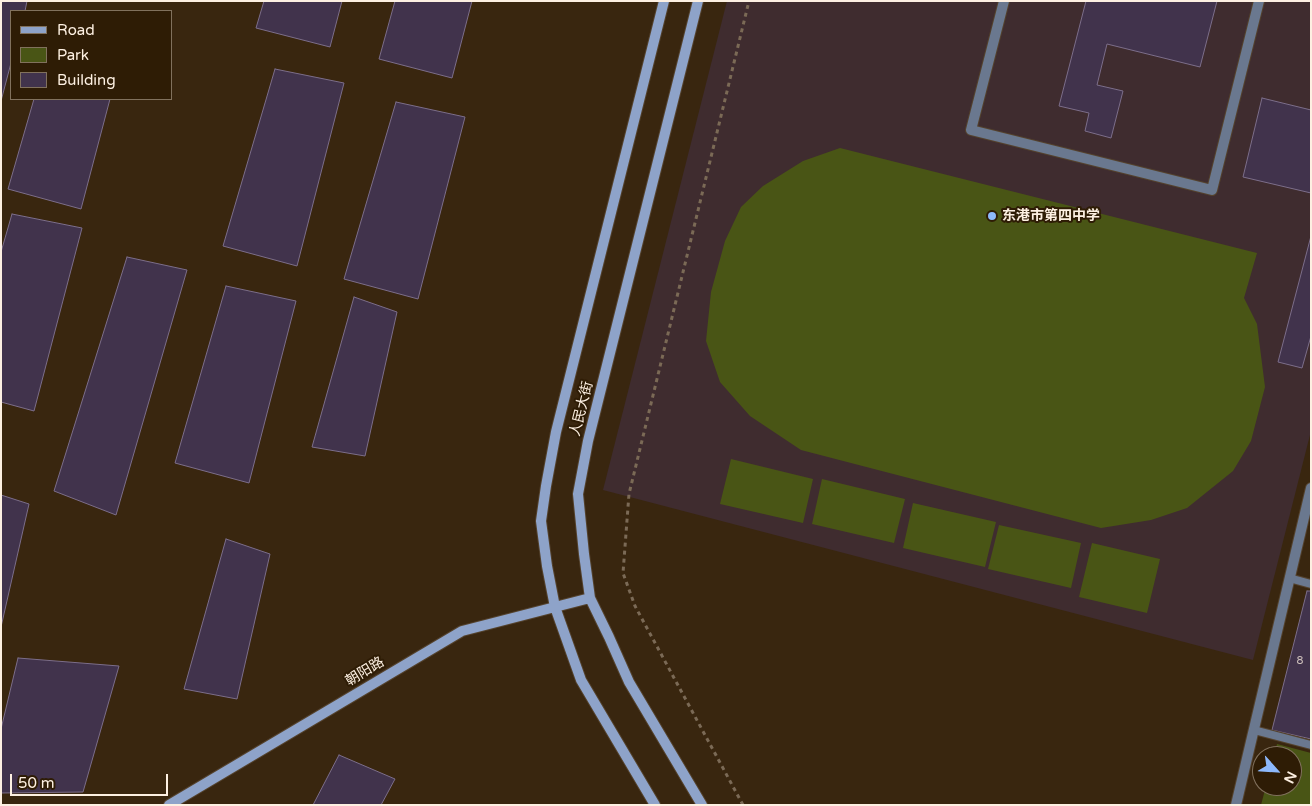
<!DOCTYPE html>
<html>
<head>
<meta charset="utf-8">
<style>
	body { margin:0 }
	#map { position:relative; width:1312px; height:806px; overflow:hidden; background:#39260f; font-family:"Varela Round",sans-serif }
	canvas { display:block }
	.frame { position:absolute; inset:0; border:2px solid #fdf0e2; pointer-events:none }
	.legend { position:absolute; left:10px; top:10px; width:162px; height:90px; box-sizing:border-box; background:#2e1c05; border:1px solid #81715d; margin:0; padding:6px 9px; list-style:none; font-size:15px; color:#fdf0e2 }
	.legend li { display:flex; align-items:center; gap:10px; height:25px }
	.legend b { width:25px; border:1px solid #81715d }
	.north { position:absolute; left:1252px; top:746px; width:50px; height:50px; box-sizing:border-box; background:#2e1c05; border:1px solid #81715d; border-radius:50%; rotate:116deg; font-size:14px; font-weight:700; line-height:20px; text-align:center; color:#fdf0e2 }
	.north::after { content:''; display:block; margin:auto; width:18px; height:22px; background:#8db9fc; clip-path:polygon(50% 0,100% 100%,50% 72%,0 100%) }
	.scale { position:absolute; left:10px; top:774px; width:158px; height:22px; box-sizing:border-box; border:2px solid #fdf0e2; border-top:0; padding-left:6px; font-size:15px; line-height:18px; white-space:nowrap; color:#fdf0e2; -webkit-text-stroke:4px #2e1c05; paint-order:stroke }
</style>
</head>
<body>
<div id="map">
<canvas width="1312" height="806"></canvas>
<div class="frame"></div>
<ul class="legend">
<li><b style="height:6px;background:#8ea3c9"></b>Road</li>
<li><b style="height:14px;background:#495515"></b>Park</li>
<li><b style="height:14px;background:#41334c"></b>Building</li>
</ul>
<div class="north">N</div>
<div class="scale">50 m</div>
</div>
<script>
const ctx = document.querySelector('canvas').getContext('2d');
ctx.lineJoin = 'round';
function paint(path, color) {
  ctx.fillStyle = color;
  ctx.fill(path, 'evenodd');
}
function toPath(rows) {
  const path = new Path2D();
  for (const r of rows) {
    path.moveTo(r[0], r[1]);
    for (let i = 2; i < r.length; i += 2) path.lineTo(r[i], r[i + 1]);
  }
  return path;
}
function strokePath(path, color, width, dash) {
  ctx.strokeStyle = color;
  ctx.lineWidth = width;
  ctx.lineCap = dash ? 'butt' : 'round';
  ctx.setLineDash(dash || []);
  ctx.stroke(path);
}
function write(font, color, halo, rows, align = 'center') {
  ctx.font = font + ' "Varela Round","Noto Sans SC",sans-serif';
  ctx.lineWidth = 4;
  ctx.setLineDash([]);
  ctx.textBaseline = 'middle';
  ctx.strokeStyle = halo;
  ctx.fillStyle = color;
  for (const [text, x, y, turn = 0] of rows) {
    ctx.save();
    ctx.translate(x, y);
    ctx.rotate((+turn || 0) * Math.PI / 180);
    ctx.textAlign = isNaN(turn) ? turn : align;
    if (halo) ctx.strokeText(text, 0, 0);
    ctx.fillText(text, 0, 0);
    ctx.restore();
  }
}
const education = toPath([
	[727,1,1311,1,1311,431,1253,660,603,490]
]);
const green = toPath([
	[840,148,1257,253,1244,298,1257,324,1265,387,1251,441,1233,471,1187,508,1151,520,1101,528,801,450,750,416,720,382,706,341,711,292,725,241,741,207,763,186,803,161],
	[731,459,813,479,803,523,720,504],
	[822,479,905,499,894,543,812,524],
	[913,503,996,522,985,567,903,548],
	[999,525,1081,543,1071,588,988,569],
	[1092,543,1160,559,1147,613,1079,597],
	[1277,744,1311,753,1311,805,1261,805,1266,786,1292,786,1292,756,1274,756]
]);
const building = toPath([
	[1,1,27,1,25,11,11,11,11,63,1,101,1,1],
	[264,1,342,1,330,47,256,28,264,1],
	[395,1,472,1,452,78,379,59,395,1],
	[1086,1,1217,1,1200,67,1107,44,1097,85,1123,91,1111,138,1085,131,1089,113,1059,106,1086,1],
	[275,69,344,83,297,266,223,246,275,69],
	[1262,98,1311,110,1311,193,1243,177,1262,98],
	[34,99,110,99,81,209,8,189,34,99],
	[396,102,465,117,418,299,344,279,396,102],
	[12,214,82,228,34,411,1,402,1,252,12,214],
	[1311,236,1311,336,1302,368,1278,362,1311,236],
	[127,257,187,270,116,515,54,491,127,257],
	[226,286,296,301,249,483,175,463,226,286],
	[354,297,397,312,365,456,312,447,354,297],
	[1,495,29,504,1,627,1,495],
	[226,539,270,554,237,699,184,689,226,539],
	[1307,591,1311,591,1311,739,1272,730,1307,591],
	[18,658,119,666,83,792,1,793,1,729,18,658],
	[339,755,395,779,381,805,313,805,339,755]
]);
const path = toPath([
	[743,805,635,606,623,573,629,494,749,1]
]);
const service = toPath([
	[1289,578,1311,584],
	[1254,730,1311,745]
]);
const minor = toPath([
	[1004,1,971,130,1212,190,1259,1],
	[1236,805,1311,488]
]);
const secondary = toPath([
	[698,1,588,441,578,494,584,554,590,598,609,637,629,682,702,805],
	[169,805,462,631,590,598],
	[655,805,581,680,555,607,547,566,541,521,546,486,556,432,664,1]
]);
const markers = [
	[992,216,5,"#8db9fc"]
];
const numberNames = [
	["8",1300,661]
];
const poiNames = [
	["东港市第四中学",1002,216]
];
const streetNames = [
	["人民大街",582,409,-76],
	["朝阳路",365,672,-31]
];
paint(education, '#3f2c2f');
paint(green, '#495515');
paint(building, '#41334c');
strokePath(building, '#7c6e8a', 1);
strokePath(service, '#54422d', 10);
strokePath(minor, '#54422d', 12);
strokePath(secondary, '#54422d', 12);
strokePath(path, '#7b6a56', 3, [4, 4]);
strokePath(service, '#6a788f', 8);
strokePath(minor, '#6a788f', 10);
strokePath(secondary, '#8ea3c9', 10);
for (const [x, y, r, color] of markers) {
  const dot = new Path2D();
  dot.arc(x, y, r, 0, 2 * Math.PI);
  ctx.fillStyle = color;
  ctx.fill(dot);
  strokePath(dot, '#2e1c05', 2);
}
write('11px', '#cec1bc', null, numberNames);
write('bold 14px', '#fdf0e2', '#2e1c05', poiNames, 'left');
write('14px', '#fdf0e2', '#2e1c05', streetNames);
</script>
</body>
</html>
